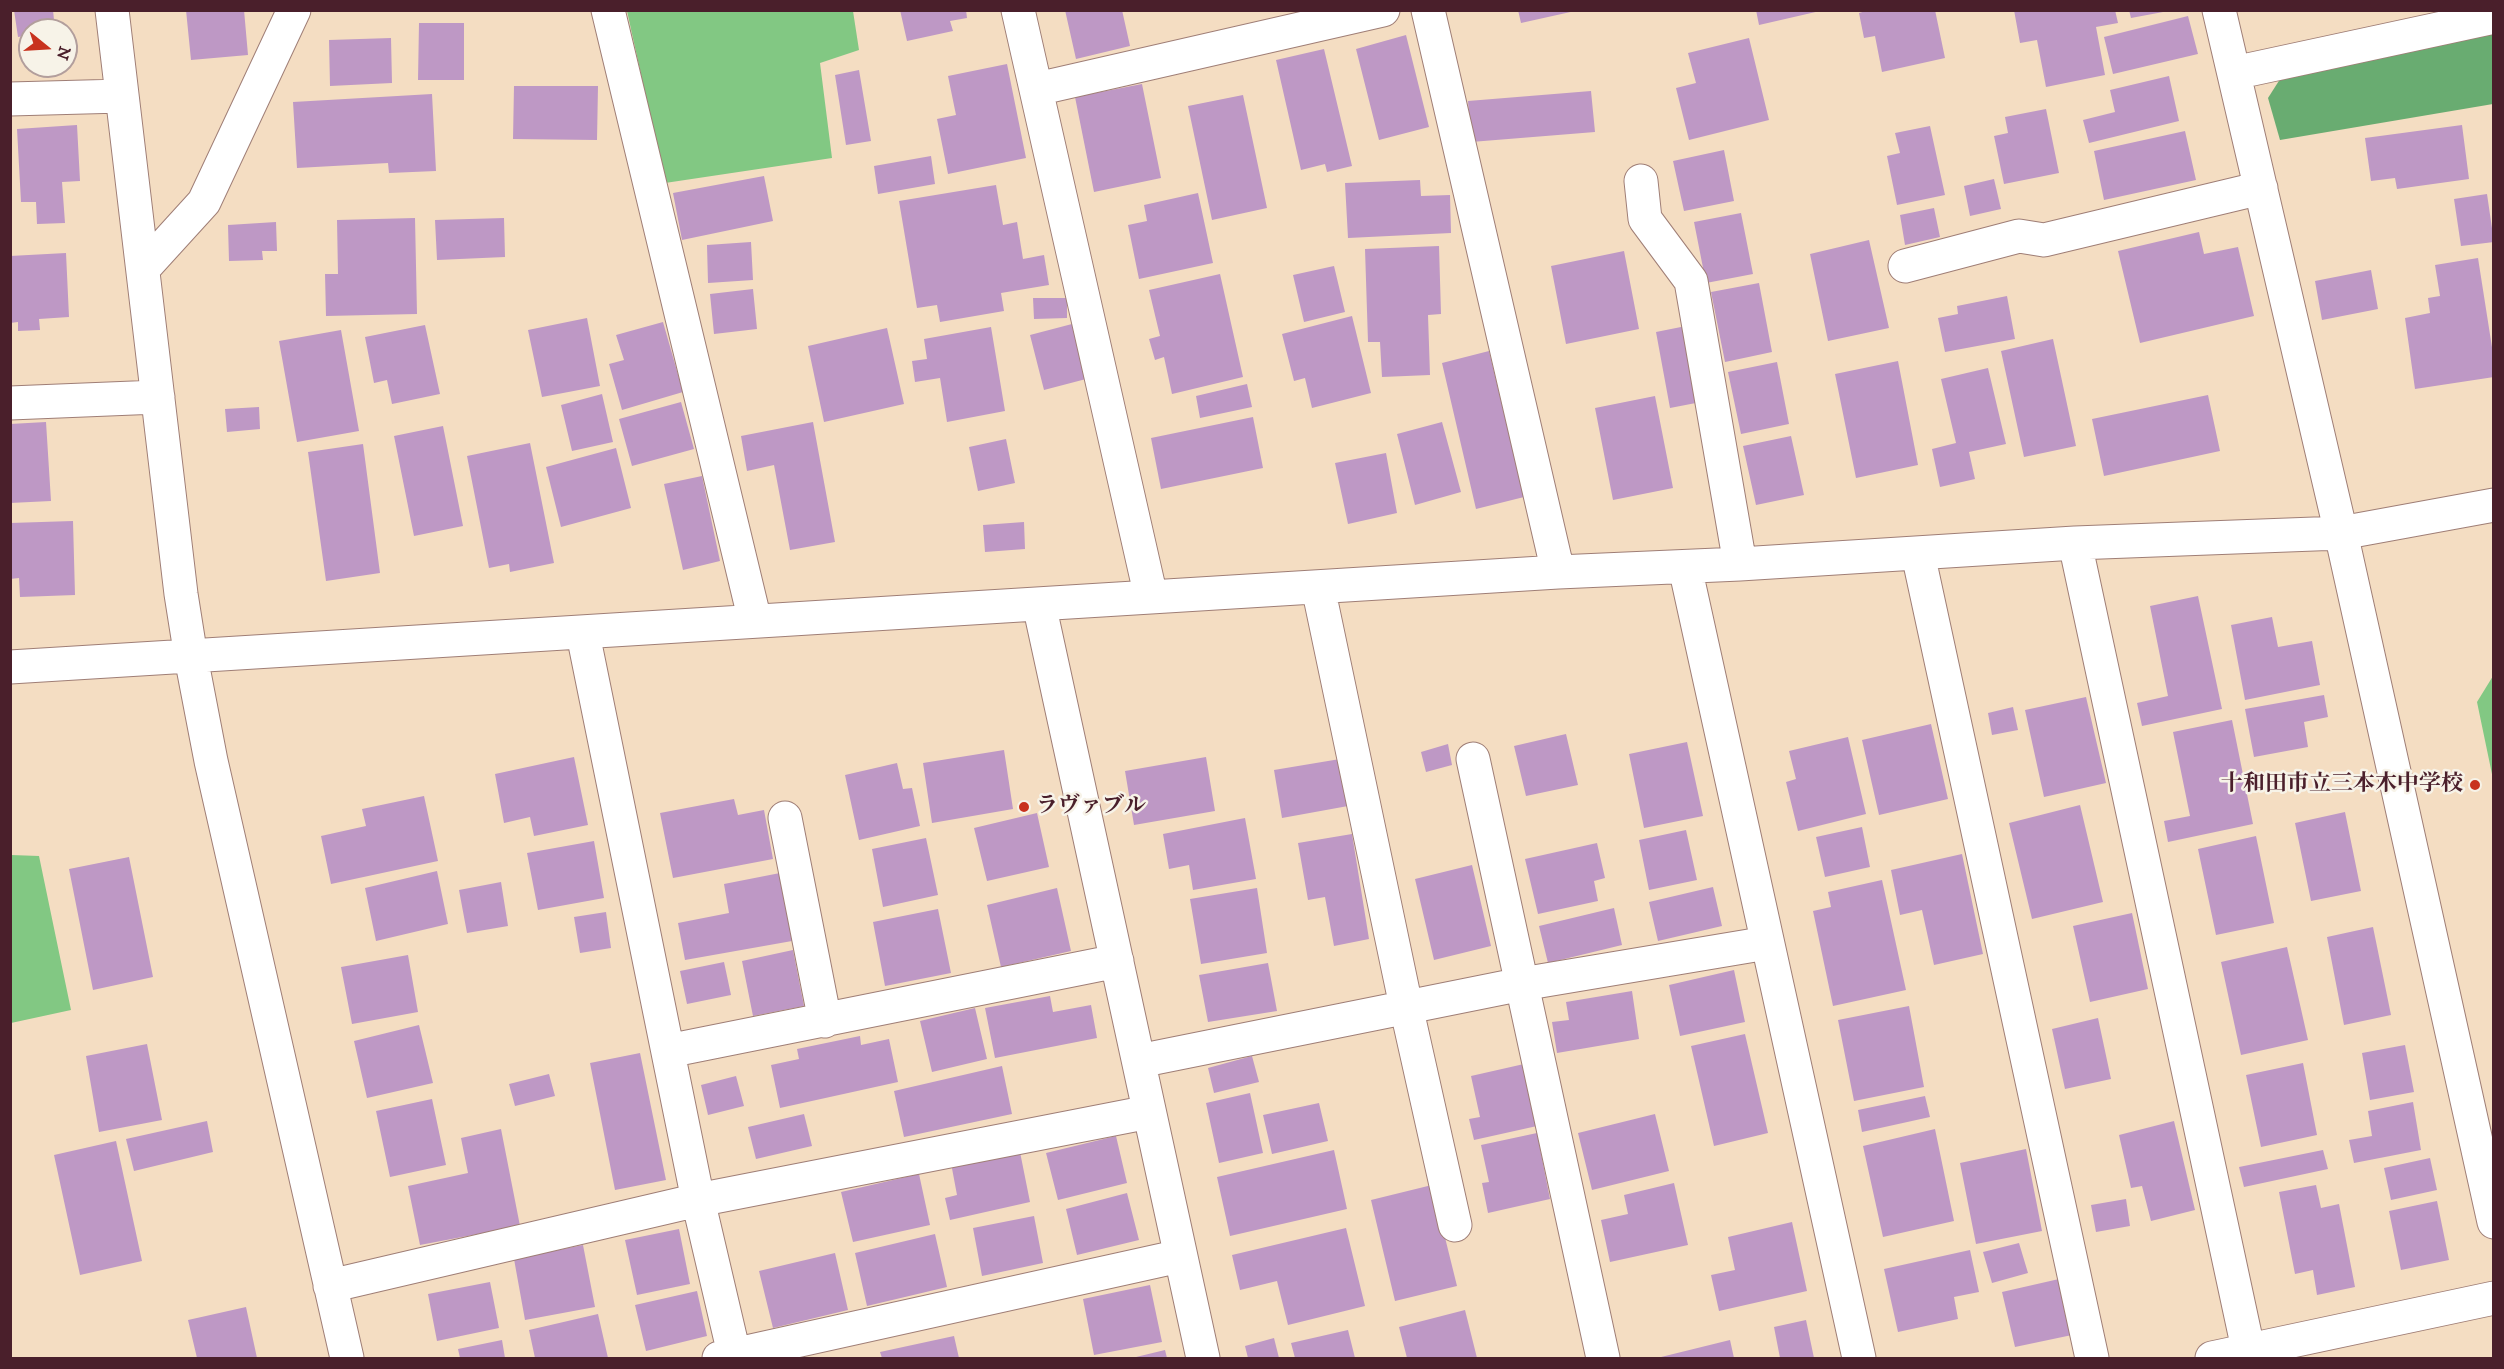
<!DOCTYPE html>
<html>
<head>
<meta charset="utf-8">
<style>
	body { margin:0 }
	#map { position:relative; width:2504px; height:1369px; overflow:hidden; background:#f4ddc2; font-family:"IM FELL DW Pica",serif }
	canvas { display:block }
	.frame { position:absolute; inset:0; border:12px solid #4a1f2b; pointer-events:none }
	.north { position:absolute; left:18px; top:18px; width:60px; height:60px; box-sizing:border-box; background:#f7f3e8; border:2px solid #b29e9c; border-radius:50%; rotate:108deg; font-size:16px; font-weight:700; line-height:24px; text-align:center; color:#4a1f2b }
	.north::after { content:''; display:block; margin:auto; width:21px; height:27px; background:#c8321e; clip-path:polygon(50% 0,100% 100%,50% 72%,0 100%) }
</style>
</head>
<body>
<div id="map">
<canvas width="2504" height="1369"></canvas>
<div class="frame"></div>
<div class="north">N</div>
</div>
<script>
const ctx = document.querySelector('canvas').getContext('2d');
ctx.lineJoin = 'round';
function paint(path, color) {
  ctx.fillStyle = color;
  ctx.fill(path, 'evenodd');
}
function toPath(rows) {
  const path = new Path2D();
  for (const r of rows) {
    path.moveTo(r[0], r[1]);
    for (let i = 2; i < r.length; i += 2) path.lineTo(r[i], r[i + 1]);
  }
  return path;
}
function strokePath(path, color, width, dash) {
  ctx.strokeStyle = color;
  ctx.lineWidth = width;
  ctx.lineCap = dash ? 'butt' : 'round';
  ctx.setLineDash(dash || []);
  ctx.stroke(path);
}
function write(font, color, halo, rows, align = 'center') {
  ctx.font = font + ' "IM FELL DW Pica","Noto Serif JP",serif';
  ctx.lineWidth = 5;
  ctx.setLineDash([]);
  ctx.textBaseline = 'middle';
  ctx.strokeStyle = halo;
  ctx.fillStyle = color;
  for (const [text, x, y, turn = 0] of rows) {
    ctx.save();
    ctx.translate(x, y);
    ctx.rotate((+turn || 0) * Math.PI / 180);
    ctx.textAlign = isNaN(turn) ? turn : align;
    if (halo) ctx.strokeText(text, 0, 0);
    ctx.fillText(text, 0, 0);
    ctx.restore();
  }
}
const green = toPath([
	[627,11,853,11,859,50,820,63,832,158,665,183],
	[2493,676,2494,676,2493,779,2477,702],
	[11,855,39,856,71,1010,11,1023]
]);
const forest = toPath([
	[2493,29,2493,104,2280,140,2268,98,2282,76]
]);
const building = toPath([
	[14,10,53,10,55,30,30,30,30,35,18,37],
	[186,10,244,10,248,55,191,60],
	[900,10,966,10,967,18,950,21,953,31,907,41],
	[1065,10,1122,10,1130,46,1076,59],
	[1518,10,1575,10,1575,11,1521,23],
	[1756,10,1820,10,1820,11,1759,25],
	[1869,10,1935,10,1945,58,1882,72,1875,36,1864,38,1859,13],
	[2014,10,2115,10,2118,23,2096,27,2105,75,2046,87,2037,40,2020,43],
	[2129,10,2162,10,2163,12,2131,18],
	[2188,16,2198,54,2113,74,2104,37],
	[419,23,464,23,464,80,418,80],
	[1406,35,1429,127,1379,140,1356,49],
	[391,38,392,83,330,86,329,40],
	[1749,38,1769,120,1689,140,1676,88,1696,83,1688,53],
	[1324,49,1352,166,1327,172,1325,164,1301,170,1276,60],
	[1007,64,1026,158,948,174,937,119,956,115,948,76],
	[859,70,871,141,846,145,835,75],
	[2169,76,2179,121,2089,143,2083,120,2115,112,2110,90],
	[1142,84,1161,178,1094,192,1075,97],
	[514,86,598,86,597,140,513,139],
	[1591,91,1595,132,1471,142,1468,101],
	[432,94,436,171,389,173,388,163,297,168,293,102],
	[1243,95,1267,208,1212,220,1188,106],
	[2046,109,2059,173,2004,184,1994,136,2008,133,2005,117],
	[77,125,80,181,62,182,65,223,37,224,36,202,21,202,17,129],
	[2462,125,2469,179,2397,189,2395,178,2371,181,2365,138],
	[1930,126,1945,195,1897,205,1887,156,1900,153,1895,133],
	[2185,131,2196,180,2104,200,2094,151],
	[1724,150,1734,201,1684,211,1673,161],
	[931,156,935,184,878,194,874,166],
	[764,176,773,221,682,240,673,193],
	[1994,179,2001,209,1970,216,1964,186],
	[1420,180,1421,196,1450,195,1451,233,1348,238,1345,183],
	[996,185,1003,225,1017,222,1023,259,1044,255,1049,285,1001,293,1004,311,940,322,937,305,917,308,899,201],
	[1198,193,1213,263,1139,279,1128,225,1147,221,1144,205],
	[2487,194,2494,242,2461,246,2454,199],
	[1934,208,1940,237,1905,245,1900,215],
	[1741,213,1753,274,1706,283,1694,222],
	[415,218,417,314,326,316,325,274,338,274,337,220],
	[504,218,505,257,437,260,435,220],
	[276,222,277,251,262,251,263,260,229,261,228,225],
	[2199,232,2204,254,2238,247,2254,316,2140,343,2118,251],
	[1869,240,1889,328,1828,341,1810,254],
	[751,242,753,280,708,283,707,245],
	[1439,246,1441,314,1428,315,1430,375,1382,377,1380,342,1368,342,1365,249],
	[1624,251,1639,329,1566,344,1551,266],
	[66,253,69,317,39,319,40,330,18,331,18,322,10,323,10,256],
	[2478,258,2494,360,2494,377,2415,389,2405,318,2430,313,2428,298,2440,296,2435,265],
	[1334,266,1345,312,1304,322,1293,275],
	[2371,270,2378,309,2322,320,2315,281],
	[1220,274,1243,377,1172,394,1164,357,1155,360,1149,339,1160,336,1149,290],
	[1759,283,1772,352,1725,362,1711,292],
	[753,289,757,329,714,334,710,294],
	[2007,296,2015,339,1945,352,1938,318,1958,314,1957,306],
	[1033,298,1067,298,1067,318,1034,319],
	[1352,316,1371,393,1312,408,1305,378,1294,381,1282,334],
	[587,318,600,386,542,397,528,330],
	[663,322,683,392,622,410,609,364,624,360,616,335],
	[1072,324,1086,379,1044,390,1030,335],
	[425,325,440,394,392,404,387,380,374,383,365,337],
	[1686,326,1701,402,1670,408,1656,332],
	[991,327,1005,411,947,422,940,378,915,382,912,361,927,359,924,339],
	[887,328,904,404,824,422,808,346],
	[341,330,359,431,297,442,279,341],
	[2053,339,2076,446,2024,457,2001,351],
	[1489,351,1524,497,1476,509,1442,363],
	[1898,361,1918,465,1856,478,1835,374],
	[1777,362,1789,424,1741,434,1728,372],
	[1988,368,2006,444,1969,452,1975,479,1940,487,1932,449,1956,443,1941,379],
	[1247,384,1252,407,1200,418,1196,396],
	[602,394,613,442,572,451,561,405],
	[2208,395,2220,451,2104,476,2092,419],
	[1655,396,1673,488,1613,500,1595,408],
	[681,402,694,449,632,466,619,419],
	[259,407,260,429,227,432,225,409],
	[1253,417,1263,468,1161,489,1151,438],
	[46,422,51,501,10,503,10,424],
	[813,422,835,542,790,550,774,465,747,471,741,436],
	[1442,422,1461,492,1415,505,1397,434],
	[443,426,463,526,414,536,394,436],
	[1791,436,1804,495,1756,505,1743,446],
	[1006,439,1015,483,978,491,969,447],
	[530,443,554,563,510,572,509,564,489,568,467,456],
	[363,444,380,573,326,581,308,452],
	[616,448,631,508,561,527,546,467],
	[1386,453,1397,513,1348,524,1335,463],
	[702,476,720,561,683,570,664,484],
	[73,521,75,595,20,597,19,578,10,579,10,523],
	[1024,522,1025,549,985,552,983,525],
	[2198,596,2222,709,2142,726,2137,703,2168,696,2150,606],
	[2272,617,2278,647,2312,641,2320,685,2245,700,2231,625],
	[2324,695,2328,717,2304,722,2308,747,2254,757,2245,709],
	[2086,697,2106,783,2044,797,2025,710],
	[2013,707,2018,730,1992,735,1988,713],
	[2232,720,2253,824,2168,842,2164,821,2190,816,2173,732],
	[1931,724,1948,799,1879,815,1862,740],
	[1566,734,1578,785,1526,796,1514,746],
	[1848,737,1866,814,1798,831,1786,782,1796,779,1789,751],
	[1687,742,1703,816,1644,828,1629,754],
	[1448,744,1452,765,1426,772,1421,752],
	[1004,750,1013,809,932,823,923,763],
	[574,757,588,825,534,836,530,817,504,823,495,774],
	[1206,757,1215,811,1134,825,1125,771],
	[1340,759,1348,806,1282,818,1274,770],
	[897,763,903,789,912,788,920,826,859,840,845,775],
	[424,796,438,861,331,884,321,836,366,826,362,809],
	[734,799,738,815,764,810,773,859,673,878,660,813],
	[2080,805,2103,902,2032,919,2009,823],
	[2345,812,2361,891,2311,901,2295,823],
	[1037,813,1049,867,987,881,974,828],
	[1245,818,1256,879,1193,890,1189,865,1169,869,1163,834],
	[1862,827,1870,867,1825,877,1816,837],
	[1686,830,1697,880,1649,890,1639,840],
	[1352,834,1369,939,1334,946,1325,897,1308,900,1298,843],
	[2256,836,2274,923,2216,935,2198,849],
	[926,838,938,895,883,907,872,849],
	[594,841,604,898,538,910,527,853],
	[1597,843,1605,878,1594,881,1598,901,1538,914,1525,859],
	[1962,854,1983,954,1934,965,1922,910,1900,915,1891,870],
	[129,857,153,977,93,990,69,869],
	[1472,865,1491,946,1434,960,1415,879],
	[437,871,448,924,376,941,365,888],
	[780,873,792,941,685,960,678,923,729,913,724,884],
	[1882,880,1906,990,1833,1006,1813,911,1831,907,1828,892],
	[501,882,508,926,467,933,459,890],
	[1713,887,1722,926,1658,941,1649,902],
	[1057,888,1071,951,1001,967,987,905],
	[1257,888,1267,953,1201,964,1190,899],
	[1614,908,1622,945,1548,963,1539,926],
	[938,909,951,973,885,986,873,922],
	[606,912,611,948,580,953,574,917],
	[2132,913,2148,989,2090,1002,2073,926],
	[2373,927,2391,1015,2344,1025,2327,937],
	[2287,947,2308,1040,2241,1055,2221,962],
	[793,950,804,1006,753,1016,742,961],
	[408,955,418,1012,352,1024,341,967],
	[724,962,731,995,687,1004,680,971],
	[1268,963,1277,1011,1208,1022,1199,975],
	[1734,970,1745,1022,1680,1036,1669,985],
	[1632,991,1639,1039,1557,1053,1552,1022,1569,1020,1566,1002],
	[1050,996,1053,1012,1091,1005,1097,1038,995,1058,985,1008],
	[1909,1006,1924,1087,1854,1101,1838,1020],
	[975,1008,987,1059,932,1072,920,1021],
	[2098,1018,2111,1079,2065,1089,2052,1029],
	[419,1025,433,1083,367,1098,354,1041],
	[1745,1034,1768,1133,1714,1146,1691,1046],
	[860,1036,861,1045,889,1039,898,1082,780,1108,771,1065,799,1059,797,1049],
	[147,1044,162,1120,99,1132,86,1056],
	[2405,1045,2414,1092,2370,1100,2362,1053],
	[640,1053,666,1180,615,1190,590,1063],
	[1252,1056,1259,1082,1214,1093,1208,1068],
	[2303,1063,2317,1135,2261,1147,2246,1075],
	[1524,1064,1537,1126,1474,1140,1469,1119,1480,1117,1471,1076],
	[1002,1066,1012,1114,904,1137,894,1091],
	[549,1074,555,1096,515,1106,509,1084],
	[736,1076,744,1106,708,1115,701,1085],
	[1250,1093,1263,1153,1219,1163,1206,1103],
	[1925,1096,1930,1117,1862,1132,1858,1110],
	[432,1099,446,1165,390,1177,376,1111],
	[2413,1102,2421,1150,2354,1163,2349,1140,2372,1136,2368,1111],
	[1319,1103,1328,1141,1272,1154,1263,1115],
	[804,1114,812,1146,756,1159,748,1127],
	[1655,1114,1669,1171,1592,1190,1578,1133],
	[207,1121,213,1152,134,1171,126,1139],
	[2174,1121,2195,1210,2151,1221,2142,1186,2131,1188,2119,1135],
	[501,1129,520,1226,420,1245,408,1186,468,1173,461,1138],
	[1935,1129,1954,1221,1883,1237,1863,1146],
	[1537,1133,1550,1199,1488,1213,1482,1183,1489,1182,1481,1145],
	[1116,1136,1127,1183,1058,1200,1046,1153],
	[116,1141,142,1261,80,1275,54,1155],
	[1019,1147,1030,1202,950,1220,945,1198,957,1195,951,1163],
	[2026,1149,2042,1231,1976,1244,1960,1163],
	[1334,1150,1347,1209,1230,1236,1217,1177],
	[2323,1150,2328,1169,2244,1187,2239,1167],
	[2430,1158,2437,1190,2391,1200,2384,1168],
	[919,1174,930,1225,853,1242,841,1192],
	[1674,1183,1688,1245,1610,1262,1601,1220,1628,1214,1624,1195],
	[1432,1185,1457,1286,1395,1301,1371,1200],
	[2316,1185,2321,1208,2339,1204,2355,1287,2317,1295,2313,1270,2295,1274,2279,1192],
	[1127,1193,1139,1240,1077,1255,1066,1209],
	[2126,1199,2130,1226,2096,1232,2091,1205],
	[2437,1201,2449,1260,2401,1270,2389,1211],
	[1034,1216,1043,1263,982,1276,973,1228],
	[1792,1222,1807,1291,1719,1311,1711,1275,1735,1270,1728,1237],
	[1346,1228,1365,1306,1288,1325,1277,1281,1240,1290,1232,1255],
	[679,1229,690,1284,637,1295,625,1240],
	[935,1234,947,1287,867,1306,855,1253],
	[2019,1243,2028,1273,1992,1283,1983,1252],
	[583,1245,595,1307,525,1320,514,1259],
	[1970,1250,1979,1292,1954,1297,1958,1319,1898,1332,1884,1269],
	[835,1253,848,1310,773,1328,759,1271],
	[2059,1279,2072,1335,2015,1347,2002,1292],
	[490,1282,499,1328,437,1341,428,1294],
	[1150,1285,1162,1342,1094,1355,1083,1299],
	[697,1291,707,1336,646,1351,635,1305],
	[246,1307,257,1358,197,1358,188,1320],
	[1465,1310,1477,1358,1407,1358,1399,1327],
	[598,1314,608,1358,535,1358,529,1330],
	[1806,1320,1814,1358,1780,1358,1774,1327],
	[1348,1330,1355,1358,1295,1358,1291,1343],
	[954,1336,959,1358,882,1358,880,1352],
	[1274,1338,1279,1358,1248,1358,1245,1346],
	[502,1340,505,1358,460,1358,458,1349],
	[1730,1340,1734,1358,1657,1358],
	[1165,1350,1167,1358,1132,1358]
]);
const minor = toPath([
	[112,10,181,594,191,657,211,761,347,1358],
	[608,10,755,621],
	[1018,10,1151,597],
	[1428,10,1558,572],
	[2219,10,2341,533,2494,1222],
	[2234,73,2494,17],
	[1037,89,1383,10],
	[10,99,122,96],
	[1641,181,1645,219,1691,281,1740,564],
	[1905,266,2019,236,2044,240,2261,188],
	[143,269,204,202,294,10],
	[10,403,158,397],
	[2075,543,2250,1358],
	[1918,554,2092,1358],
	[1685,567,1859,1358],
	[1318,587,1406,1006,1455,1225],
	[1039,604,1203,1358],
	[583,634,698,1200,735,1358],
	[10,667,1558,572,1740,564,2075,543,2341,533,2494,505],
	[1473,759,1603,1358],
	[785,818,825,1021],
	[668,1051,1117,961],
	[1139,1061,1522,984,1767,943],
	[330,1286,698,1200,1149,1112],
	[719,1358,1180,1256],
	[2212,1358,2494,1298]
]);
const markers = [
	[2475,785,6,"#c8321e"],
	[1024,807,6,"#c8321e"]
];
const poiNames = [
	["十和田市立三本木中学校",2463,785],
	["ラヴァブル",1036,807,"left"]
];
paint(green, '#82c883');
paint(forest, '#69ac71');
paint(building, '#be98c5');
strokePath(minor, '#9f7e76', 35);
strokePath(minor, '#fff', 33);
for (const [x, y, r, color] of markers) {
  const dot = new Path2D();
  dot.arc(x, y, r, 0, 2 * Math.PI);
  ctx.fillStyle = color;
  ctx.fill(dot);
  strokePath(dot, '#f7f3e8', 2);
}
write('bold 22px', '#4a1f2b', '#f7f3e8', poiNames, 'right');
</script>
</body>
</html>
